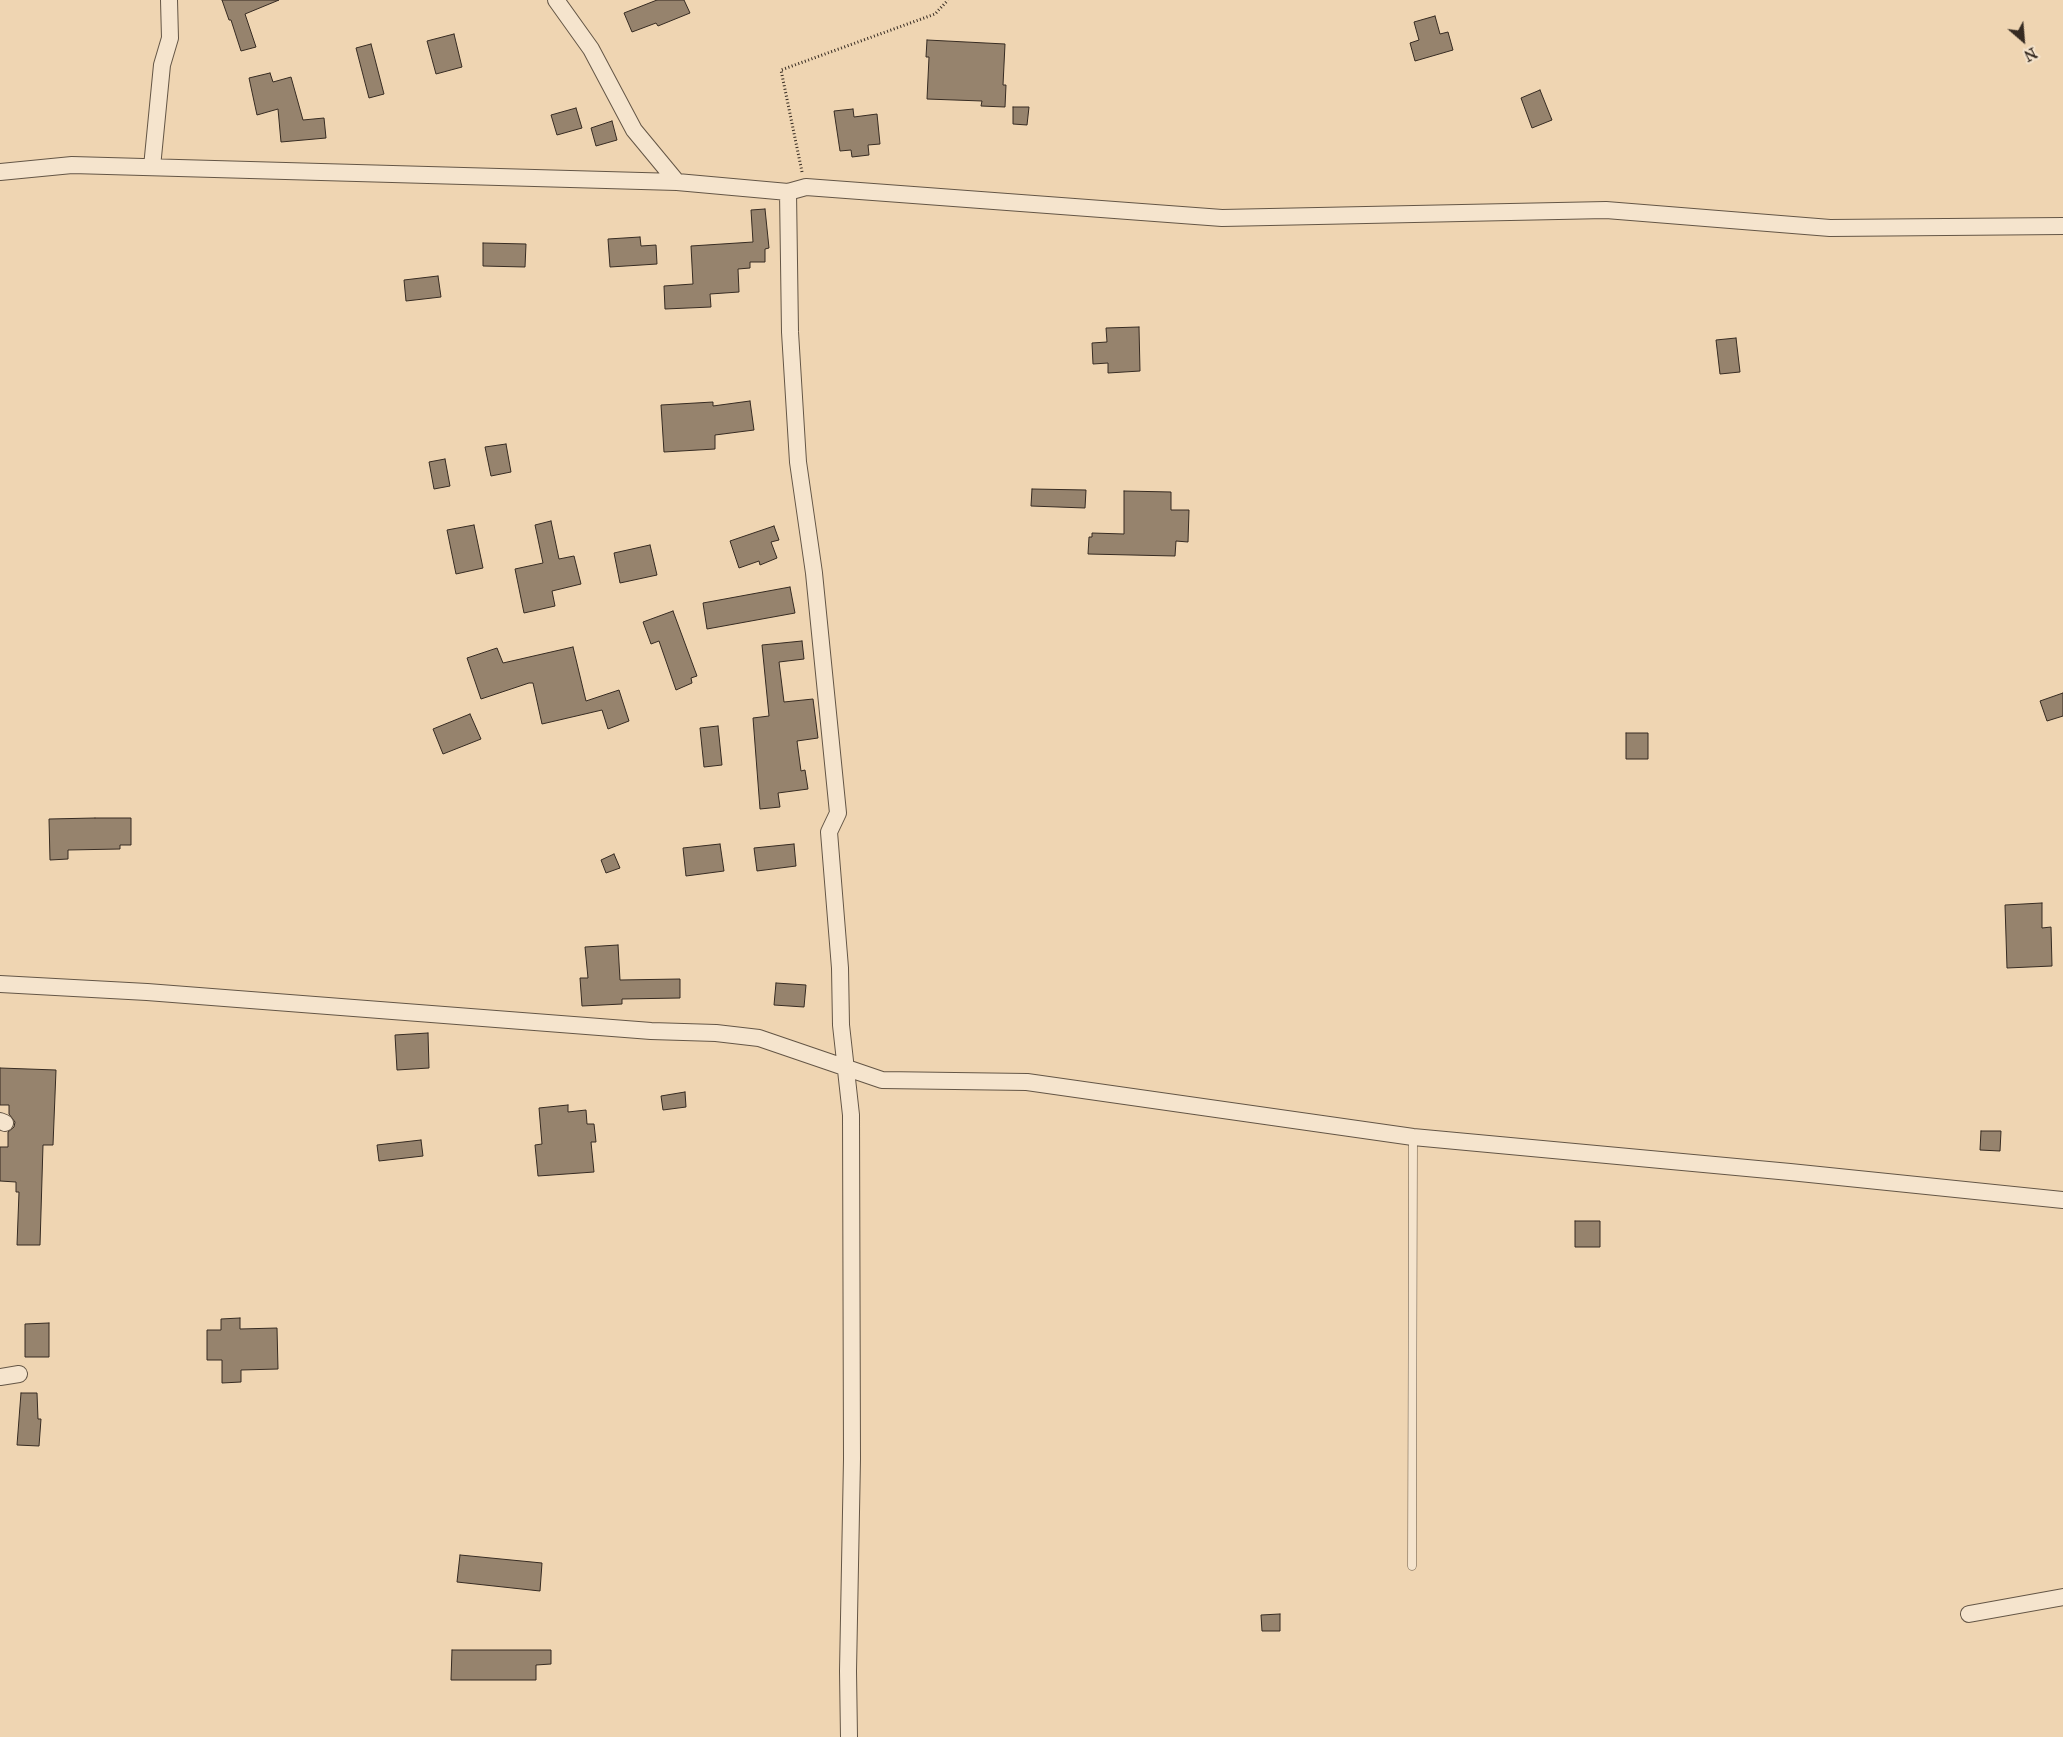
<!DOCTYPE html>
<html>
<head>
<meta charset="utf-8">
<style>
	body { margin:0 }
	#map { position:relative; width:2063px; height:1737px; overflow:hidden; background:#efd5b2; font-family:"IM FELL Great Primer",serif }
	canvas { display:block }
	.north { position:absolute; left:1998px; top:15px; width:50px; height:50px; -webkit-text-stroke:4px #f5e4cd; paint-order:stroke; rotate:153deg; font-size:14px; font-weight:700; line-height:20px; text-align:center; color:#362b22 }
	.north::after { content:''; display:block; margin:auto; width:18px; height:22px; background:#362b22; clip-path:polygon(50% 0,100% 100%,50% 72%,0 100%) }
</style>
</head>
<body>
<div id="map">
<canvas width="2063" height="1737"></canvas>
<div class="north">N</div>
</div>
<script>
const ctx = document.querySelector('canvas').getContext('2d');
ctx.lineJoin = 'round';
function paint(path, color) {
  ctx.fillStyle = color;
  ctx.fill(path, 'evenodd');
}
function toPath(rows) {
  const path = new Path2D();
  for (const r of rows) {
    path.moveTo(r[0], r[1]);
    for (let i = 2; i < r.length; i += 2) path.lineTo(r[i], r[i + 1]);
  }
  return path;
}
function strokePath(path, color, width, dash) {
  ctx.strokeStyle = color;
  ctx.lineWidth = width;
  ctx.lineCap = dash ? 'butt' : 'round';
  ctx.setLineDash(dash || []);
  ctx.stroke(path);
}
const building = toPath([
	[222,0,279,0,245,14,256,47,241,51,231,20,229,20,222,0],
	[657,0,684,0,690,13,658,26,656,23,632,32,624,13,657,0],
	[1435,16,1440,34,1448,32,1453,50,1415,61,1410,43,1419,40,1414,22,1435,16],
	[454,34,462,67,436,74,427,41,454,34],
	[927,40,1005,44,1003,85,1006,85,1005,107,981,106,982,101,927,99,929,57,926,57,927,40],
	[371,44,384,94,369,98,356,48,371,44],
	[270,73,273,82,291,77,303,120,324,118,326,138,281,142,278,109,257,115,249,78,270,73],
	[1540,90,1552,120,1532,128,1521,98,1540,90],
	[1013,107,1029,107,1027,125,1013,124,1013,107],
	[576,108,582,128,557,135,551,115,576,108],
	[853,109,854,117,877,114,880,144,868,145,869,155,852,157,851,150,840,151,834,111,853,109],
	[612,121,617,140,596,146,591,128,612,121],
	[765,209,769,248,765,249,765,262,750,262,750,268,738,269,739,292,710,294,711,307,665,309,664,286,693,284,691,246,753,242,751,210,765,209],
	[640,237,641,246,656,245,657,264,610,267,608,239,640,237],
	[483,243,526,244,525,267,483,266,483,243],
	[438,276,441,297,406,301,404,280,438,276],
	[1139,327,1140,371,1108,373,1108,363,1093,364,1092,343,1107,342,1106,328,1139,327],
	[1736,338,1740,372,1720,374,1716,340,1736,338],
	[750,401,754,430,715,435,715,449,664,452,661,405,713,402,713,406,750,401],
	[506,444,511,472,491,476,485,447,506,444],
	[445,459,450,486,434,489,429,462,445,459],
	[1032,489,1086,490,1085,508,1031,506,1032,489],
	[1124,491,1171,492,1171,510,1189,510,1188,542,1176,541,1175,556,1088,554,1089,537,1092,537,1092,533,1124,534,1124,491],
	[551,521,559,559,574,556,581,584,552,591,555,606,524,613,515,569,543,563,535,525,551,521],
	[474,525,483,568,456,574,447,530,474,525],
	[774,526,779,540,771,542,777,558,760,565,759,561,739,568,730,541,774,526],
	[650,545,657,575,620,583,614,553,650,545],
	[790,587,795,613,707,629,703,603,790,587],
	[673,611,697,676,691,678,692,683,676,690,659,641,651,644,643,622,673,611],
	[802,641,804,659,779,662,784,702,813,699,818,738,797,741,801,771,805,770,808,789,778,793,780,807,760,809,753,718,769,716,762,645,802,641],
	[573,647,586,701,619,690,629,721,608,729,602,710,542,724,533,683,529,683,481,699,467,658,497,648,503,663,573,647],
	[2063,693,2063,716,2047,721,2040,701,2063,693],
	[470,714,481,739,443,754,433,729,470,714],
	[718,726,722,765,704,767,700,728,718,726],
	[1626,733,1648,733,1648,759,1626,759,1626,733],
	[95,818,131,818,131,845,120,845,120,849,68,850,68,859,50,860,49,819,95,818],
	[720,844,724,871,686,876,683,848,720,844],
	[794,844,796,866,757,871,754,848,794,844],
	[614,854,620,868,606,873,601,860,614,854],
	[2042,903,2042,928,2051,927,2052,966,2007,968,2005,905,2042,903],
	[618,945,620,980,680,979,680,998,622,999,622,1004,582,1006,580,978,588,978,585,947,618,945],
	[776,983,806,985,804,1007,774,1005,776,983],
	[428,1033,429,1068,397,1070,395,1035,428,1033],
	[0,1068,56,1070,53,1145,43,1145,40,1245,17,1245,19,1192,16,1192,16,1182,0,1181,0,1147,8,1147,8,1132,14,1127,15,1122,9,1114,9,1105,0,1105,0,1068],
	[685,1092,686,1107,663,1110,661,1096,685,1092],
	[568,1105,568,1112,586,1110,587,1124,594,1124,596,1142,591,1142,594,1172,538,1176,535,1145,542,1144,539,1108,568,1105],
	[1981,1131,2001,1131,2000,1151,1980,1150,1981,1131],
	[421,1140,423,1156,379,1161,377,1145,421,1140],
	[1575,1221,1600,1221,1600,1247,1575,1247,1575,1221],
	[240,1318,240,1329,277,1328,278,1369,241,1370,241,1382,222,1383,222,1360,207,1360,207,1330,221,1330,221,1319,240,1318],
	[49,1323,49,1357,25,1357,25,1324,49,1323],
	[21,1393,37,1393,38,1419,41,1419,39,1446,17,1445,21,1393],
	[460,1555,542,1563,540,1591,457,1582,460,1555],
	[1280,1614,1280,1631,1262,1631,1261,1615,1280,1614],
	[452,1650,551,1650,551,1664,536,1665,536,1680,451,1680,452,1650]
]);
const path = toPath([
	[802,172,781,70,935,14,948,0]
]);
const lane = toPath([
	[1412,1566,1413,1137]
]);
const street = toPath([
	[556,0,591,49,634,130,677,182],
	[152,167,162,65,170,38,169,0],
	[0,172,72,165,677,182,788,192,806,187,1222,218,1606,210,1830,228,2063,226],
	[788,192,790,332,798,462,814,573,838,813,829,832,840,968,841,1025,851,1115,852,1459,848,1671,849,1737],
	[0,984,147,992,651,1031,716,1033,759,1038,882,1080,1027,1082,1413,1137,1790,1172,2063,1200],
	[0,1121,5,1123],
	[0,1377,19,1374],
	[1969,1614,2063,1597]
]);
paint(building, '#96836d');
strokePath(building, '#362b22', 1);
strokePath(lane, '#645646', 9);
strokePath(street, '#645646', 18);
strokePath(path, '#362b22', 3, [1, 2.5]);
strokePath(lane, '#f5e4cd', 8);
strokePath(street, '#f5e4cd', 16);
</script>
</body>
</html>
